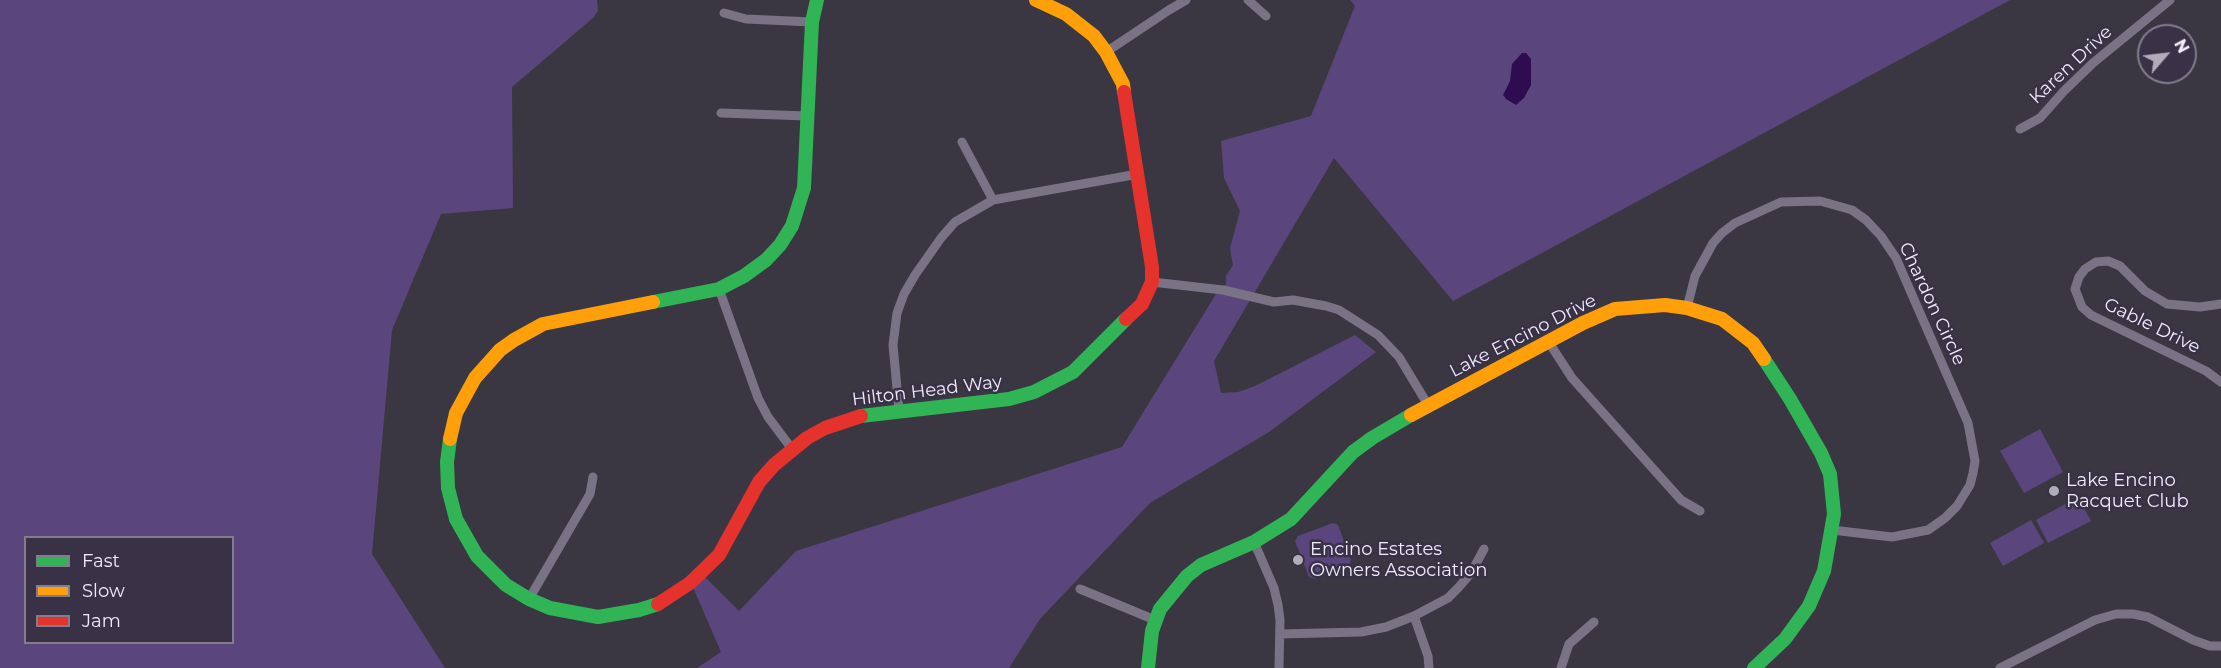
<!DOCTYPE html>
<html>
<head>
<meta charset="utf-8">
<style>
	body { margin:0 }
	#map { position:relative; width:2221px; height:668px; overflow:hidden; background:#3a3742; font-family:Montserrat,sans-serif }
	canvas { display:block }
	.legend { position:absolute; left:24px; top:536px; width:210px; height:108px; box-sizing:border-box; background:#393247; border:2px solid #827c8e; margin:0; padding:8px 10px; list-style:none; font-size:18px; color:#f0ebf9 }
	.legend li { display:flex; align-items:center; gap:12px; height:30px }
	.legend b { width:30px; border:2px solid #827c8e }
	.north { position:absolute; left:2137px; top:24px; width:60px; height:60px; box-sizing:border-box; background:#393247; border:2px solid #827c8e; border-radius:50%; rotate:62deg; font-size:16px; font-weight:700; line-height:24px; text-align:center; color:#f0ebf9 }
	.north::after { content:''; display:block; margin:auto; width:21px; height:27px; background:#b0acb9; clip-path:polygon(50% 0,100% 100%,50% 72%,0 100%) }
</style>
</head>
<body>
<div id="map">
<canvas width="2221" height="668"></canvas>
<ul class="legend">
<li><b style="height:8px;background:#30b455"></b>Fast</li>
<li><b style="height:8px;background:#ff9f0a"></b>Slow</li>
<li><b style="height:8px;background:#e5322d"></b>Jam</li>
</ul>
<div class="north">N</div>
</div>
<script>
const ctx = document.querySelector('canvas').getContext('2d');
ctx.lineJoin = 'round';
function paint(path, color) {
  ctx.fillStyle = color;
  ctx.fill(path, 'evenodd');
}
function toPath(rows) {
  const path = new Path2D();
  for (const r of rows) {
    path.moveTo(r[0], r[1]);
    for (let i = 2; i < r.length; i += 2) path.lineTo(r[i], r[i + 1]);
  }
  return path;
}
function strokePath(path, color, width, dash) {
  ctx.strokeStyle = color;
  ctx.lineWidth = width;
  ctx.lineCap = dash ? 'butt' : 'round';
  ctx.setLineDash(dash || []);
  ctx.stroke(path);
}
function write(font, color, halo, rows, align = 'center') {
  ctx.font = font + ' Montserrat,sans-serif';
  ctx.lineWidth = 5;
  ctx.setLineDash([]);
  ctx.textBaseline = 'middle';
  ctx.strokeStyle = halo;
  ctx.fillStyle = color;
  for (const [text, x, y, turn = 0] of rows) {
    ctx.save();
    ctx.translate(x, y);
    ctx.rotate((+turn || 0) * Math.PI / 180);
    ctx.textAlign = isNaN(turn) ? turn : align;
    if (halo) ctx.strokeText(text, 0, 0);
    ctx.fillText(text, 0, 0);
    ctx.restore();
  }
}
const green = toPath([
	[0,0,597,0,598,11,593,18,512,87,513,208,441,214,392,330,372,554,445,668,0,668],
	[26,538,232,538,232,642,26,642],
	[1350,0,2010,0,1453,301,1334,158,1214,361,1221,393,1238,392,1255,386,1355,335,1376,352,1269,432,1150,503,1040,619,1009,668,697,668,721,652,692,585,703,575,739,611,796,551,1122,447,1216,294,1226,284,1226,276,1233,265,1230,248,1240,211,1224,178,1221,141,1311,116,1355,6],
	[2040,429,2063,472,2024,493,2000,451],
	[2078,497,2091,521,2048,543,2036,520],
	[2031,520,2044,543,2003,566,1990,543],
	[1333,523,1338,525,1351,560,1349,566,1315,579,1309,577,1295,541,1298,536]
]);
const water = toPath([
	[1522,53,1526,53,1531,59,1531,85,1524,98,1516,105,1506,99,1503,95,1510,81,1512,64]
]);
const street = toPath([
	[1248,0,1266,16],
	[724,13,746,19,812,22],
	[1106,52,1169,10,1186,0],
	[721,113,807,116],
	[2020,129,2040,118,2064,91,2093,63,2170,0],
	[962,142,993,200],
	[1152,282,1223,290,1274,302,1293,300,1326,306,1339,310,1378,335,1399,357,1428,405],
	[719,289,758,398,768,417,792,449],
	[2221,304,2200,307,2167,304,2145,291,2120,266,2108,261,2096,262,2085,269,2079,277,2075,289,2082,307,2091,315,2206,371,2221,382],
	[1687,308,1695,276,1713,243,1722,233,1735,223,1781,202,1820,201,1852,210,1866,220,1881,236,1896,258,1968,423,1975,461,1973,473,1970,485,1957,506,1945,518,1928,530,1892,537,1832,530],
	[1548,341,1572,378,1681,500,1700,511],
	[899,410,893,345,897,313,904,294,915,275,941,238,955,222,993,200,1138,174],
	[1254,542,1274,588,1278,605,1280,620,1279,668],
	[1080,589,1155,620],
	[529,599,590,494,593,477],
	[1414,616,1428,656,1429,668],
	[1280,634,1361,632,1386,627,1414,616,1448,598,1458,588,1471,573,1484,549],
	[1561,668,1569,644,1594,622],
	[2000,668,2095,620,2116,614,2133,614,2148,617,2193,640,2210,646,2221,646]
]);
const fast = toPath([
	[653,302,719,289,744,276,766,260,780,245,792,226,804,188,812,22,817,0],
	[861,416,1009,399,1034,392,1073,372,1126,319],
	[450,439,447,462,448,488,456,519,477,556,506,585,529,599,550,608,598,617,639,610,658,604],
	[1148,668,1152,631,1160,609,1187,576,1201,565,1254,542,1291,519,1353,452,1372,438,1411,415],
	[1754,668,1785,639,1809,606,1824,571,1834,514,1830,474,1821,453,1790,399,1764,359]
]);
const slow = toPath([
	[1036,0,1066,14,1094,36,1106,52,1123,84,1124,92],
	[1411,415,1583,323,1615,309,1665,305,1687,308,1722,319,1753,343,1764,359],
	[450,439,456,413,475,378,500,350,514,340,543,324,653,302]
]);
const jam = toPath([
	[1124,92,1152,267,1152,282,1142,304,1126,319],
	[658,604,690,583,719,555,759,482,774,465,807,438,825,428,861,416]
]);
const markers = [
	[2054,491,6,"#b0acb9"],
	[1298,560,6,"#b0acb9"]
];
const streetNames = [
	["Karen Drive",2071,65,-43],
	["Chardon Circle",1932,304,65],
	["Gable Drive",2152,326,26],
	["Lake Encino Drive",1523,336,-27],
	["Hilton Head Way",927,391,-7]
];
const poiNames = [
	["Lake Encino",2066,481],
	["Racquet Club",2066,502],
	["Encino Estates",1310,550],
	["Owners Association",1310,571]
];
paint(green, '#5a467c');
paint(water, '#2f0b52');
strokePath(street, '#7a7385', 9);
strokePath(fast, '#30b455', 14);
strokePath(slow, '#ff9f0a', 14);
strokePath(jam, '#e5322d', 14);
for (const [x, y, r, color] of markers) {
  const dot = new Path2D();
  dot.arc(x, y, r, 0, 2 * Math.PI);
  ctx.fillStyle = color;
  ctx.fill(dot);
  strokePath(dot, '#393247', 2);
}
write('18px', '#f0ebf9', '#393247', streetNames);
write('18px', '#f0ebf9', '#393247', poiNames, 'left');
</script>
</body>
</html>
